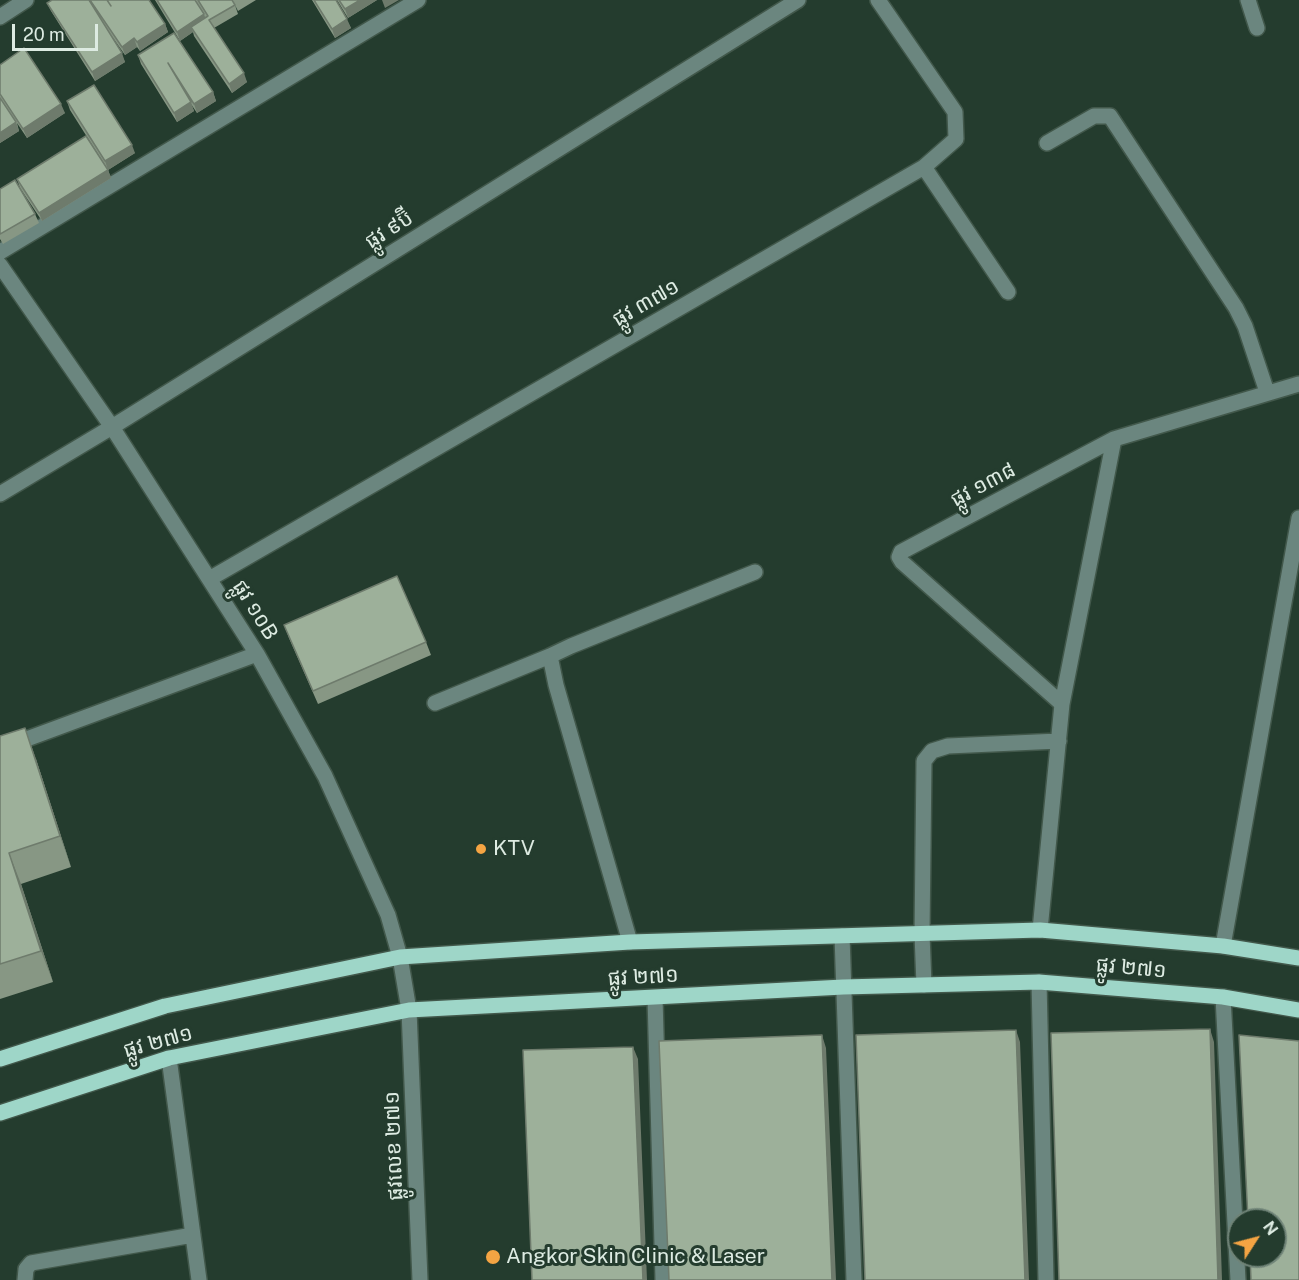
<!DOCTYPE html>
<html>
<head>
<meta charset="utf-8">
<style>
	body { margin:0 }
	#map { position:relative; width:1299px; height:1280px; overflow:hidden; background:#243c2e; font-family:"Public Sans",sans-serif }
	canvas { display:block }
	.north { position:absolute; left:1227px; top:1208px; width:60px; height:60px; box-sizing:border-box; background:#243c2e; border:2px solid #6e8276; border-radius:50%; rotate:54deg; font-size:16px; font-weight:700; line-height:24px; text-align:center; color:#ddebe2 }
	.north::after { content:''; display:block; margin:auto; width:21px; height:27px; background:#f4a443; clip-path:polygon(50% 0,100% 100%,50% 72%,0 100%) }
	.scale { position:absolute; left:12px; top:24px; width:86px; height:27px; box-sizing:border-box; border:3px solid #ddebe2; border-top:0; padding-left:8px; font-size:18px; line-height:21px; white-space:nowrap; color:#ddebe2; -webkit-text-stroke:4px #243c2e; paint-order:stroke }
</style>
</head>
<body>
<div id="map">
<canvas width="1299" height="1280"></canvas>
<div class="north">N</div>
<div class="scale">20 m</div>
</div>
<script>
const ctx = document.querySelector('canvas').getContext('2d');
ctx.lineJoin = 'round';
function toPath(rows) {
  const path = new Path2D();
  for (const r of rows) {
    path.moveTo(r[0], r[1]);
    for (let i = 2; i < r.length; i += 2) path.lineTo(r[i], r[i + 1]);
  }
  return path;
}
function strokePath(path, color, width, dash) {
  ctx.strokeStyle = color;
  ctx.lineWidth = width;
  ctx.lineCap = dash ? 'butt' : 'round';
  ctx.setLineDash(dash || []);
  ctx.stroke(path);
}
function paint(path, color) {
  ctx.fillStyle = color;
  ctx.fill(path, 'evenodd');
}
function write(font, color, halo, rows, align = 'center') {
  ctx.font = font + ' "Public Sans","Noto Sans Khmer",sans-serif';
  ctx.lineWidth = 6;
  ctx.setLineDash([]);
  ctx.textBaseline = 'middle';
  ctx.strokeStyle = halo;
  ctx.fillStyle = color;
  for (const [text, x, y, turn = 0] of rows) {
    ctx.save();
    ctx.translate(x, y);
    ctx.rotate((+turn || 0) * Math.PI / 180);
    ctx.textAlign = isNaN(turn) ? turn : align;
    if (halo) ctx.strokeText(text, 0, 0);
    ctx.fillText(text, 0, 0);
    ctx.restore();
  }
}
const minor = toPath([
	[1248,0,1257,28],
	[0,17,26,0],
	[1047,143,1094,116,1110,116,1236,308,1245,326,1267,392],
	[924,167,1008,292],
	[0,252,418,0],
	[0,265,112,427,257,654,325,776,388,915,400,957,409,1010,420,1280],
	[0,494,112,427,798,0],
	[211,578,924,167,956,139,955,112,878,0],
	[435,703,550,656],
	[1062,704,902,562,899,557,901,552,1114,439,1299,384],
	[0,746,24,740,257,654],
	[1040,930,1062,704,1114,439],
	[842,936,854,1280],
	[630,942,556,685,550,656,571,646,755,572],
	[1223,946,1299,518],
	[1039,982,1046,1280],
	[924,985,922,934,924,761,932,751,948,746,1059,741],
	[1223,997,1238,1280],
	[655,998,663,1280],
	[169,1058,199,1280],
	[25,1280,26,1269,31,1263,193,1235]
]);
const major = toPath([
	[0,1059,165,1006,400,957,630,942,1040,930,1223,946,1299,958],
	[0,1113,169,1058,409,1010,843,987,1039,982,1223,997,1299,1010]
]);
const wall = toPath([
	[155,0,256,0,238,11,235,5,238,14,214,28,247,82,232,93,194,36,193,32,180,41],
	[312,0,336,0,351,28,335,38],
	[337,0,377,0,348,18],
	[47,3,165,24,168,32,140,51,137,47,125,55,113,38,125,62,95,81,51,11],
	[138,55,213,92,216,101,197,113,191,104,194,111,177,122,141,64],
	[0,65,65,113,27,138,17,123,19,131,0,143],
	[67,101,135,153,108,170,70,110],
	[108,170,111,178,42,221,20,188,17,179],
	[0,189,35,214,39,223,3,244,0,239],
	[284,625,426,642,431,655,318,704,289,638],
	[0,736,36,759,71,867,21,884,53,982,0,999]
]);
const shadedWall = toPath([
	[360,0,377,0,348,18,345,9],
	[382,0,399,0,385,8],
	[204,14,207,23,191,27,193,32,180,41,177,32],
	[347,19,351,28,335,38,332,29],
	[165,24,168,32,140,51,137,42],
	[134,38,137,47,125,55,122,47],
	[122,53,125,62,95,81,92,72],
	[244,73,247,82,232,93,229,84],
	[213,92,216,101,197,113,194,104],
	[191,102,194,111,177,122,174,113],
	[61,104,65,113,27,138,23,129],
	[16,122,19,131,0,143,0,133],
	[132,145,135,153,108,170,105,161],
	[108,170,111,178,42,221,39,213],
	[25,728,36,759,71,867,60,836],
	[9,853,21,884,53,982,41,951],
	[1210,1029,1214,1042,1222,1280,1218,1280],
	[1016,1030,1020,1042,1029,1280,1025,1280],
	[822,1035,826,1048,836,1280,832,1280],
	[633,1047,638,1059,647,1280,643,1280]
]);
const building = toPath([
	[52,0,89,0,122,53,92,72,47,3,52,0],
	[90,0,107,0,111,6,107,0,149,0,165,24,137,42,134,38,122,47,90,0],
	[157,0,195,0,204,14,177,32,157,0],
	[198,0,232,0,235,5,209,20,244,73,229,84,191,27,208,16,198,0],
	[314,0,336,0,347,19,332,29,314,0],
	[339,0,360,0,345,9,339,0],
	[174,33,213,92,194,104,168,63,191,102,174,113,138,55,174,33],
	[24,48,61,104,23,129,0,94,0,65,24,48],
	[94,85,132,145,105,161,67,101,94,85],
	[0,98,16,122,0,133,0,98],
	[86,136,108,170,39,213,17,179,86,136],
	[15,180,35,214,0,234,0,189,15,180],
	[397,576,426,642,313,691,284,625,397,576],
	[25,728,60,836,9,853,41,951,0,964,0,736,25,728],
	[1210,1029,1218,1280,1059,1280,1051,1033,1210,1029],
	[1016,1030,1025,1280,865,1280,856,1035,1016,1030],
	[822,1035,832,1280,669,1280,659,1041,822,1035],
	[1239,1035,1299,1041,1299,1280,1251,1280,1250,1256,1275,1256,1275,1220,1248,1220,1239,1035],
	[633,1047,643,1280,532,1280,523,1050,633,1047]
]);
const markers = [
	[481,849,6,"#f4a443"],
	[493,1257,8,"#f4a443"]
];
const streetNames = [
	["ផ្លូវ ៩ប៊ី",389,230,-32],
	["ផ្លូវ ៣៧១",646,303,-30],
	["ផ្លូវ ១៣៨",983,485,-28],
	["ផ្លូវ ១០B",255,610,58],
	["ផ្លូវ ២៧១",1131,968,5],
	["ផ្លូវ ២៧១",643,977,-3],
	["ផ្លូវ ២៧១",158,1042,-15],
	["ផ្លូវលេខ ២៧១",394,1146,-92]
];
const poiNames = [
	["KTV",493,849],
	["Angkor Skin Clinic & Laser",506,1257]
];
strokePath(minor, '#42584b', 18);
strokePath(major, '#42584b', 18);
strokePath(minor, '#6b867f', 15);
strokePath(major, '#9ed6c8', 15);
paint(wall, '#879784');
paint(shadedWall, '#6e7b6c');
paint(building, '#9db09a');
strokePath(building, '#6e7b6c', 1.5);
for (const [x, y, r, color] of markers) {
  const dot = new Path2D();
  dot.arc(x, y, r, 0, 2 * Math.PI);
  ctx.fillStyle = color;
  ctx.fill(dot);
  strokePath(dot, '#243c2e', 2);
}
write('21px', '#ddebe2', '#243c2e', streetNames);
write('21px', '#ddebe2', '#243c2e', poiNames, 'left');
</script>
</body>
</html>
